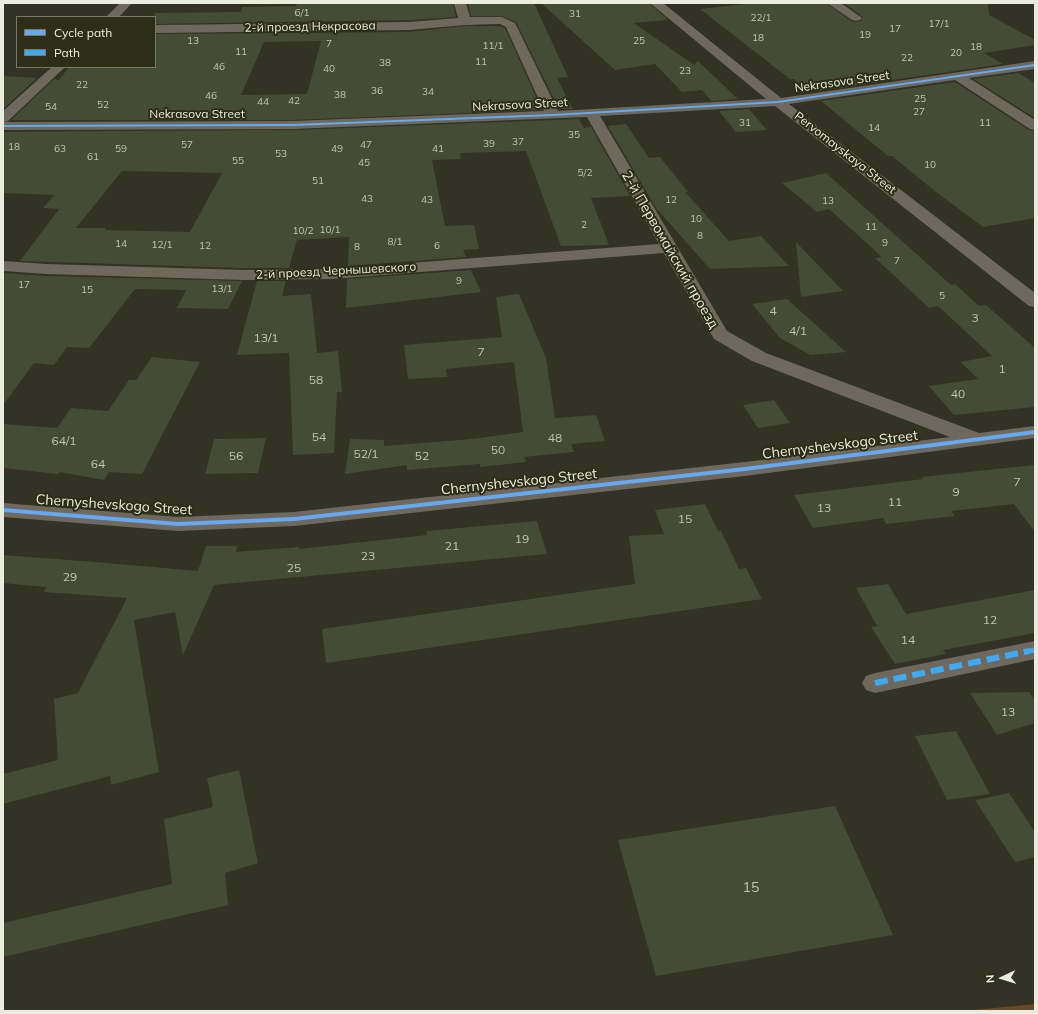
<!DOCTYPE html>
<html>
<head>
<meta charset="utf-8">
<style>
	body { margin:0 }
	#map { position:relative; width:1038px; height:1014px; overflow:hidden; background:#323225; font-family:Mulish,sans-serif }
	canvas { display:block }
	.frame { position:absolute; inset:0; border:4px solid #eaecdd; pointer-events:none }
	.legend { position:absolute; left:16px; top:16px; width:140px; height:52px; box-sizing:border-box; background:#2d2e16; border:1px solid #797a66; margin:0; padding:5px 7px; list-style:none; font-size:12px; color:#eaecdd }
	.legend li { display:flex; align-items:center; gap:8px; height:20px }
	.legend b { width:20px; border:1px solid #797a66 }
	.north { position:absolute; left:982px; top:958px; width:40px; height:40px; -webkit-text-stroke:3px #2d2e16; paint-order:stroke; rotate:266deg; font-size:11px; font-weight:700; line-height:16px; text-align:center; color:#eaecdd }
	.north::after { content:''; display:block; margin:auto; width:14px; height:18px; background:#eaecdd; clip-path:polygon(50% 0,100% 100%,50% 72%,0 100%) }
</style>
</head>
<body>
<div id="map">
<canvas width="1038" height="1014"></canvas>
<div class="frame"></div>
<ul class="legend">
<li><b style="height:5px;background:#66a8f1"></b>Cycle path</li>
<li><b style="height:5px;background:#3fa9f5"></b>Path</li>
</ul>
<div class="north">N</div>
</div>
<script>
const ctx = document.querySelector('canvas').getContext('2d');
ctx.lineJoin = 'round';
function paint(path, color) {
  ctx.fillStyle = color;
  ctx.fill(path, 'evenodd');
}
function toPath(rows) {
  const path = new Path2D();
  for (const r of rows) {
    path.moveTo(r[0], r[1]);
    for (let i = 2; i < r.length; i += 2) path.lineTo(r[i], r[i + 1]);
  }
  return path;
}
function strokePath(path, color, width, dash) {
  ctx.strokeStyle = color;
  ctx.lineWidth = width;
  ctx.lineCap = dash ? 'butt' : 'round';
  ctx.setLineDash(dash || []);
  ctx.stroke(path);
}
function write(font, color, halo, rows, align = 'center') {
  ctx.font = font + ' Mulish,sans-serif';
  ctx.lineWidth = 4;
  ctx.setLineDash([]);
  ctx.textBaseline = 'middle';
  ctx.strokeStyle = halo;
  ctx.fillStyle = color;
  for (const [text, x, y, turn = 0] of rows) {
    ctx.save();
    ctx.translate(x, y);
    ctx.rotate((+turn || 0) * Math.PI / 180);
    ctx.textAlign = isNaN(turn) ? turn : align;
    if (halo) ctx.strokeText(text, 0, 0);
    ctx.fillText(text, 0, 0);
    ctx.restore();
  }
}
const green = toPath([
	[1035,1004,1035,1011,963,1011]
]);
const building = toPath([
	[326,3,453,3,456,17,409,20,155,24,155,13,241,12,242,7,296,6,297,4],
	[468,3,534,3,568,77,557,78,573,109,559,109,516,22,502,16,471,16],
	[541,3,649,3,666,18,666,20,634,23,694,65,698,61,738,99,711,101,702,90,682,92,655,64,615,70],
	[755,3,826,3,851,21,856,22,861,21,863,17,844,3,988,3,989,15,1035,40,1035,45,984,53,1003,64,810,92,794,79,790,79,700,9],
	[465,26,500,26,505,28,542,110,293,120,11,120,54,79,59,80,69,67,155,67,155,34,409,32],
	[321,41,307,94,241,95,264,42],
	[1018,73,1035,83,1035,118,973,79],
	[3,76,37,78,3,109],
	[955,82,1029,130,1035,131,1035,218,983,227,936,192,892,156,888,156,821,101],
	[749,109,767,130,736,132,719,111],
	[579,119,584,128,591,127,630,196,591,198,609,245,561,246,526,151,460,153,461,159,432,160,445,226,474,225,479,249,463,250,466,257,348,266,349,237,297,240,289,268,244,268,20,261,59,209,43,208,54,195,3,193,3,132,293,130],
	[122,171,222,173,190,232,105,230,106,228,76,228],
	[626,124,649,158,660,157,688,192,685,192,729,241,761,236,789,266,710,269,656,208,608,126],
	[826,173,951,285,955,284,979,306,986,305,1035,348,1035,407,954,415,929,386,978,379,961,362,992,356,938,306,929,308,875,258,882,257,829,209,817,212,782,183],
	[796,242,843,291,801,297],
	[471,270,481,292,346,308,347,279],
	[3,273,46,276,242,281,228,309,177,308,186,290,135,289,89,348,67,347,54,365,34,363,3,405],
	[257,281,286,281,282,296,311,294,317,353,338,351,342,392,337,392,334,453,293,455,289,353,237,355],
	[519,294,546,358,555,418,596,415,605,441,571,444,574,452,524,457,526,462,480,467,480,464,407,470,407,465,345,474,350,439,384,440,384,446,472,439,523,432,514,362,446,369,447,377,408,379,404,345,502,337,496,297],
	[787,299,846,352,810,355,780,338,752,304],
	[152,357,200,362,142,474,109,472,104,480,60,472,58,474,3,468,3,424,57,428,71,408,108,411,129,380,136,380],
	[774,400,790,423,758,428,743,405],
	[266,438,258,473,205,474,214,439],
	[1035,465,1035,532,1014,504,951,511,955,516,886,524,883,518,813,528,794,495,923,479,921,477],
	[705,504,718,531,721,531,739,569,746,568,762,599,326,663,322,629,635,584,629,536,664,534,655,510],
	[537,521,547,554,214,585,183,655,175,612,134,620,159,772,111,785,110,776,3,804,3,774,58,760,54,699,78,693,127,598,44,592,46,587,3,583,3,555,95,562,198,571,206,546,237,546,236,552,299,547,299,549,427,535,427,531],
	[888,584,906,614,1035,590,1035,633,943,650,946,654,895,664,871,627,877,626,856,588],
	[1029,692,1035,700,1035,723,997,735,970,693],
	[956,731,990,794,947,800,915,736],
	[239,770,258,863,225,873,228,905,3,957,3,923,172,884,164,819,213,807,207,778],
	[1009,793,1035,832,1035,857,1015,862,975,800],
	[835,806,893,935,656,976,618,840]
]);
const minor = toPath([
	[120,3,132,3,119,17,106,17,120,3],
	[454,3,466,3,470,17,502,17,515,23,558,111,766,99,650,3,663,3,781,98,1035,61,1035,69,969,78,1035,120,1035,130,1030,129,955,80,789,104,1035,293,1035,307,1029,306,775,106,600,116,727,331,766,353,979,433,1035,426,1035,438,745,476,294,526,178,531,3,517,3,503,178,517,294,512,745,462,950,437,752,361,714,339,664,253,331,279,244,280,46,274,3,271,3,261,46,264,244,270,331,269,659,244,587,117,293,129,3,130,3,111,52,67,65,67,8,121,4,122,293,121,544,111,506,27,500,24,465,25,409,30,155,33,155,25,409,22,458,18,454,3],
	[827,3,841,3,862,18,860,20,856,21,852,20,827,3],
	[1035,641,1035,659,875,693,866,690,862,683,866,676,875,673,1035,641]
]);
const quietFar1 = toPath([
	[1024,652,1035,650]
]);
const quiet = toPath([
	[875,683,1029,651]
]);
const cycleway = toPath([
	[1035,64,1035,66,778,103,553,116,293,126,3,127,3,125,293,124,553,114,778,101,1035,64],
	[1035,430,1035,434,745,471,294,521,178,526,3,512,3,508,178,522,294,517,745,467,1035,430]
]);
const farNumbernames = [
	["6/1",302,13],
	["31",575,14],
	["22/1",761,18],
	["17/1",939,24],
	["17",895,29],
	["19",865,35],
	["18",758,38],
	["13",193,41],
	["25",639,41],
	["7",329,44],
	["11/1",493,46],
	["18",976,47],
	["11",241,52],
	["20",956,53],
	["22",907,58],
	["11",481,62],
	["38",385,63],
	["46",219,67],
	["40",329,69],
	["23",685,71],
	["22",82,85],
	["36",377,91],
	["34",428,92],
	["38",340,95],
	["46",211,96],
	["25",920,99],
	["42",294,101],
	["44",263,102],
	["52",103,105],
	["54",51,107],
	["27",919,112],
	["31",745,123],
	["11",985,123],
	["14",874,128],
	["35",574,135],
	["37",518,142],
	["39",489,144],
	["57",187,145],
	["47",366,145],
	["18",14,147],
	["63",60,149],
	["59",121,149],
	["49",337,149],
	["41",438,149],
	["53",281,154],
	["61",93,157],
	["55",238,161],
	["45",364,163],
	["10",930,165],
	["5/2",585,173],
	["51",318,181],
	["43",367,199],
	["43",427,200],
	["12",671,200],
	["13",828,201],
	["10",696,219],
	["2",584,225],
	["11",871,227],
	["10/1",330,230],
	["10/2",303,231],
	["8",700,236],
	["8/1",395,242],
	["9",885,243],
	["14",121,244],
	["12/1",162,245],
	["12",205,246],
	["6",437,246],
	["8",357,247],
	["7",897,261],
	["9",459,281],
	["17",24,285],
	["13/1",222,289],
	["15",87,290],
	["5",942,296]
];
const farStreetnames = [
	["2-й проезд Некрасова",310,27,-1],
	["Nekrasova Street",842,82,-8],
	["Nekrasova Street",520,105,-3],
	["Nekrasova Street",197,114],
	["Pervomayskaya Street",845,153,38],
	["2-й проезд Чернышевского",336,271,-3]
];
const numberNames = [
	["4",773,311],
	["3",975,318],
	["4/1",798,331],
	["13/1",266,338],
	["7",481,352],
	["1",1002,369],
	["58",316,380],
	["40",958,394],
	["54",319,437],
	["48",555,438],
	["64/1",64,441],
	["50",498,450],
	["52/1",366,454],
	["56",236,456],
	["52",422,456],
	["64",98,464],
	["7",1017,482],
	["9",956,492],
	["11",895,502],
	["13",824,508],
	["15",685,519],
	["19",522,539],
	["21",452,546],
	["23",368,556],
	["25",294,568],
	["29",70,577],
	["12",990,620],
	["14",908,640],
	["13",1008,712]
];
const streetNames = [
	["2-й Первомайский проезд",670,250,60],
	["Chernyshevskogo Street",840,445,-7],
	["Chernyshevskogo Street",519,482,-6],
	["Chernyshevskogo Street",114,505,4]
];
const nearNumbernames = [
	["15",751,888]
];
paint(green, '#6b4825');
paint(building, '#444c36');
paint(minor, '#6e695c');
strokePath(quietFar1, '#3fa9f5', 5, [10, 5]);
strokePath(quiet, '#3fa9f5', 6, [13, 6]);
paint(cycleway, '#66a8f1');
write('10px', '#c0c4b3', null, farNumbernames);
write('12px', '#eaecdd', '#2d2e16', farStreetnames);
write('12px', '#c0c4b3', null, numberNames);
write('14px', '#eaecdd', '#2d2e16', streetNames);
write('14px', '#c0c4b3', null, nearNumbernames);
</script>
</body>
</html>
